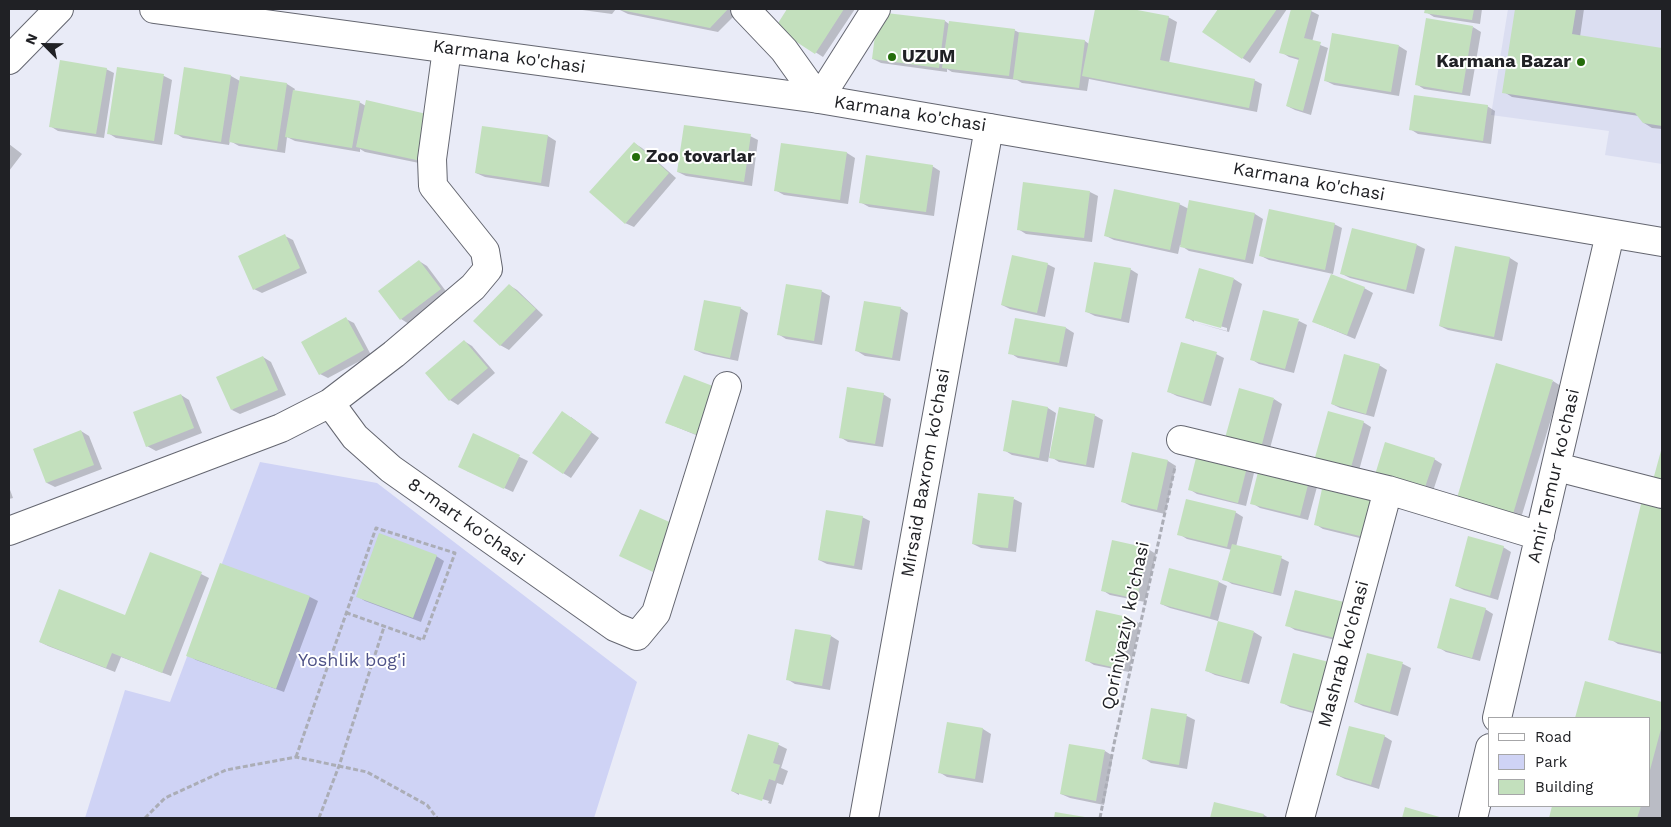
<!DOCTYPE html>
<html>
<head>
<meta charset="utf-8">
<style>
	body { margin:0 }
	#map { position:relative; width:1671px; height:827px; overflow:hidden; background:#e9ebf7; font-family:"Work Sans",sans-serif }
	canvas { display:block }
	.frame { position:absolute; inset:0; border:10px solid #202125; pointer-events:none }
	.legend { position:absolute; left:1488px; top:717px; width:162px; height:90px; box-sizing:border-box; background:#fff; border:1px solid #a6a6a8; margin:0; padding:6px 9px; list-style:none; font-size:15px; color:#202125 }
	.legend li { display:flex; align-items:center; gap:10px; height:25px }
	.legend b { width:25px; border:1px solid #a6a6a8 }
	.north { position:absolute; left:20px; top:20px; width:50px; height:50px; -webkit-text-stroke:4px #fff; paint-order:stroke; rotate:293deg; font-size:14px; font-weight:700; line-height:20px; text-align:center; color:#202125 }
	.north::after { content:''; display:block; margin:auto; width:18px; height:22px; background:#202125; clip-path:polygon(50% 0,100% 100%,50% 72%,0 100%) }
</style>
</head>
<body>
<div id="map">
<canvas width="1671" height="827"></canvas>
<div class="frame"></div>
<ul class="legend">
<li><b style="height:6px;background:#fff"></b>Road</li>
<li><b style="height:14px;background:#cfd3f5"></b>Park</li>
<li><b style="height:14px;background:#c3e0bd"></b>Building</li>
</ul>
<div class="north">N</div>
</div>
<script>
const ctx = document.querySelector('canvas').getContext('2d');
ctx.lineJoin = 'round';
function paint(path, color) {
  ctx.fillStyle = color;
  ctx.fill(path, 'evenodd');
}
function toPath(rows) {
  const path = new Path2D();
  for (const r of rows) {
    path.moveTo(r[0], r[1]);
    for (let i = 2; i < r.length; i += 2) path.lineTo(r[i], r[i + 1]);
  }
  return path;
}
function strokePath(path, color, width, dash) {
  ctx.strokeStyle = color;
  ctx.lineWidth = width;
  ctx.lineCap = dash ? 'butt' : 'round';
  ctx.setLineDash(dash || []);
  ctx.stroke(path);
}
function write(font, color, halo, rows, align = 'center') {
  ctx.font = font + ' "Work Sans",sans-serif';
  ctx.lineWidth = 4;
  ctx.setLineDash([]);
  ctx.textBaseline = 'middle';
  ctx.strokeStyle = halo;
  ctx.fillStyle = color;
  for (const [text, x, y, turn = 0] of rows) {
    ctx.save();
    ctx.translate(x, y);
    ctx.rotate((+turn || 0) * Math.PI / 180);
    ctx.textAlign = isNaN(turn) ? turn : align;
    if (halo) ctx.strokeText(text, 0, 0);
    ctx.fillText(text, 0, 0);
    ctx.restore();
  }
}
const built = toPath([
	[1508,9,1662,9,1662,164,1605,155,1609,131,1491,115]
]);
const green = toPath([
	[260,462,377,483,637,682,594,818,85,818,125,690,170,702]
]);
const shadow = toPath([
	[575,9,616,9,612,14],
	[621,9,735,9,738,12,718,32,628,14,620,10],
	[788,9,855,9,823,57,776,27],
	[1096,9,1125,9,1168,17,1177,22,1169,63,1254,80,1262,84,1257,112,1089,79,1087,91,1022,83,1017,80,952,72,947,69,947,72,881,63,873,59,945,21,949,24,1014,30,1020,33,1085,41,1089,44],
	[1220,9,1287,9,1250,63,1204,32],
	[1292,9,1307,9,1319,15,1312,42,1328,48,1311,115,1295,110,1287,106,1299,60,1289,57,1281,52],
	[1426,9,1482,9,1480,24,1434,17,1426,12],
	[1517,9,1584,9,1580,37,1662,50,1662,129,1652,128,1644,123,1639,116,1512,97,1504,92],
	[1473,27,1481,32,1470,96,1424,89,1416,84],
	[1399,46,1407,51,1399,96,1334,85,1326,81],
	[106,69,114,73,104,138,58,131,50,126],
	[118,69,164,76,172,80,162,145,116,138,108,133],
	[185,69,231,76,240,81,287,84,295,89,294,91,359,102,366,106,429,165,365,152,360,149,360,152,295,141,287,137,285,153,239,146,230,141,229,145,183,138,175,133],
	[1487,106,1495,111,1491,144,1418,134,1410,129],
	[483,127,548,136,556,141,549,187,485,177,476,173],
	[750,136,758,140,752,186,686,176,678,172],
	[634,143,642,148,676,178,634,227,625,223],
	[9,144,22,154,9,171],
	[782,144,847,153,855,158,848,204,784,195,775,190],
	[932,166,940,171,934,216,869,207,860,202],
	[1090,192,1098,196,1092,242,1026,234,1018,229],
	[1179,204,1189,209,1255,214,1263,219,1253,264,1189,251,1180,245,1178,254,1114,240,1106,236],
	[1334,224,1342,228,1333,274,1269,260,1261,256],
	[285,236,293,240,307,273,262,293,254,289],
	[1417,245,1425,249,1414,294,1350,278,1342,274],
	[1456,247,1510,258,1518,263,1502,341,1448,330,1440,326],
	[419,261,427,266,448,294,409,324,401,319,380,291],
	[1047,264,1055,268,1045,317,1010,309,1002,305],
	[1130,269,1138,274,1129,323,1095,316,1087,312],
	[1234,279,1242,284,1229,332,1194,322,1227,331,1227,328,1194,319,1194,322,1187,317],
	[509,285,517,290,543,315,509,350,500,345],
	[1364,288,1373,293,1355,339,1314,322],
	[821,291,830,296,822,345,786,339,778,334],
	[740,308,748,313,738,361,704,354,695,350],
	[900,308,908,313,900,361,865,356,857,351],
	[346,319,354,323,371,355,328,378,320,374],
	[1299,321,1307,325,1294,373,1259,364,1251,359],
	[1066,328,1074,333,1067,367,1018,358,1010,353],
	[464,341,472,346,495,373,458,405,450,400],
	[1216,354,1224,358,1211,406,1177,396,1169,392],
	[263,357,271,362,286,395,240,414,232,410],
	[1379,365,1387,370,1374,417,1340,408,1332,404],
	[684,377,708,440,667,423],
	[1553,381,1561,386,1521,518,1466,502],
	[883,394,891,399,883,447,848,442,840,437],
	[181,395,189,400,202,433,156,451,147,446],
	[1274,399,1282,404,1269,452,1235,442],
	[1013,402,1048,408,1056,413,1048,462,1012,455,1004,450],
	[1094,415,1103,420,1094,468,1059,462,1051,457],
	[571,417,599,438,571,478,563,473],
	[1363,422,1371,427,1358,474,1324,465],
	[81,431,89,436,102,469,55,487,47,483,34,449],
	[474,435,528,461,513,492,467,471],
	[1133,454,1168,461,1176,466,1165,514,1131,506,1123,502],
	[1434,459,1442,464,1431,497,1384,482],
	[1246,468,1254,473,1246,506,1197,494,1189,489],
	[1260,470,1317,487,1308,520,1260,508,1252,503],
	[9,487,13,498,9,499],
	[1014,499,1022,503,1016,552,981,548,973,544],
	[1662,506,1662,654,1618,644,1610,639],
	[1380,507,1372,541,1323,529,1315,524],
	[1235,512,1243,517,1236,547,1281,558,1289,562,1281,596,1232,584,1224,579,1232,550,1187,539,1179,534],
	[862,517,870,521,862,570,827,564,819,560],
	[1503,547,1511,552,1498,600,1464,590,1456,586],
	[1148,549,1156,554,1145,602,1110,595,1102,590],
	[436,556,444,561,421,622,365,601,357,596],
	[221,564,310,597,318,601,284,692,196,660,188,655],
	[201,574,209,578,171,676,121,657,115,672,48,646,40,642,126,617],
	[1219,582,1227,586,1218,621,1170,608,1161,604],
	[1295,591,1343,642,1295,630,1287,625],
	[1485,609,1493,614,1480,661,1446,652,1438,647],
	[1097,612,1132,619,1140,624,1129,672,1094,665,1086,660],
	[1254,632,1262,637,1249,684,1215,675,1207,671],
	[831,636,839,641,830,690,795,684,787,679],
	[1368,654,1403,664,1411,668,1398,716,1363,706,1355,702],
	[1294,655,1324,716,1290,707,1281,702],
	[1586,683,1662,703,1662,818,1550,818,1553,806,1650,806,1650,718,1576,718],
	[1152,709,1187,716,1195,720,1187,769,1151,763,1143,758],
	[948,723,983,729,991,734,983,783,947,777,939,772],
	[749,736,779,745,787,749,781,768,788,771,783,785,777,783,771,804,768,803,769,801,739,792,739,795,732,791],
	[1384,736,1392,741,1379,789,1345,779,1337,775],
	[1105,751,1113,756,1104,805,1070,798,1061,794],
	[1215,803,1264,815,1269,818,1211,818]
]);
const building = toPath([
	[616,9,728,9,710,28],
	[787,9,844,9,815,54,775,28],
	[1095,9,1132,9,1169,16,1160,60,1255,79,1249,108,1082,76],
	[1218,9,1277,9,1242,59,1202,32],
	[1291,9,1312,9,1304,38,1321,42,1303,111,1286,106,1299,58,1279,53],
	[1425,9,1474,9,1472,20,1424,13],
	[1515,9,1576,9,1572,34,1662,48,1662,126,1643,123,1635,113,1502,93],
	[878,12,945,20,939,68,872,59],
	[1426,18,1473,26,1462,93,1415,85],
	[949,21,1015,29,1009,76,942,68],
	[1019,32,1085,40,1079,88,1013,79],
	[1332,33,1399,45,1391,92,1324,81],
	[60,60,107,68,96,134,49,127],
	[117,67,164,74,154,141,107,134],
	[184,67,231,75,221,142,174,134],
	[240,76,287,83,277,150,229,142],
	[293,90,360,101,352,148,285,137],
	[1414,95,1488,105,1483,141,1409,130],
	[366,100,431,115,421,161,356,147],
	[684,125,751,134,744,182,677,172],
	[482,126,548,135,541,183,475,173],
	[634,142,669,173,625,224,589,192],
	[781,143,847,152,840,200,774,191],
	[866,155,933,165,926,212,859,203],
	[1023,182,1090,191,1084,238,1017,230],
	[1114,189,1180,203,1170,250,1104,236],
	[1189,200,1255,213,1245,260,1180,247],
	[1269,209,1335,223,1325,270,1259,256],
	[1352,228,1417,244,1406,290,1340,274],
	[285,234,300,268,253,290,238,256],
	[1455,246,1510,257,1494,337,1439,326],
	[1012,255,1048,263,1037,313,1001,305],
	[419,260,441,289,400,320,378,291],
	[1094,262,1131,268,1121,319,1085,312],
	[1199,268,1234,278,1221,328,1185,318],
	[1331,274,1365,287,1347,335,1312,322],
	[509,284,536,309,500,346,473,321],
	[786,284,822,290,814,341,777,335],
	[704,300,741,307,730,358,694,350],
	[864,301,901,307,892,358,855,351],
	[1263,310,1299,319,1285,369,1250,360],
	[346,317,364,350,319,375,301,342],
	[1015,318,1066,327,1059,363,1008,354],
	[464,340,488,368,449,401,425,373],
	[1181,342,1217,352,1203,402,1167,392],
	[1344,354,1380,364,1366,414,1331,404],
	[263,356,278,390,231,410,216,377],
	[1496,363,1553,380,1513,514,1457,498],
	[684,375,718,388,700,436,665,423],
	[847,387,884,393,875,444,839,438],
	[1239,388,1274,398,1261,448,1225,438],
	[181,394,194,428,146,447,133,412],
	[1012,400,1048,407,1039,458,1003,451],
	[1059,407,1095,414,1086,465,1049,458],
	[562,411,592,432,563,474,532,453],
	[1328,411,1364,421,1350,471,1314,461],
	[81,430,94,465,46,483,33,449],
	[473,433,520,455,504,489,458,467],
	[1385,442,1435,458,1423,493,1374,478],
	[1662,447,1662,482,1653,480],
	[1132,452,1168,460,1157,510,1121,502],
	[1197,454,1247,467,1238,503,1188,490],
	[1259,468,1309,481,1300,516,1250,504],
	[1322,489,1373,501,1364,537,1314,525],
	[978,493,1014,497,1008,548,972,544],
	[1186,499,1236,511,1227,547,1177,535],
	[1642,500,1662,505,1662,652,1608,640],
	[640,509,674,524,653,572,619,556],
	[826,510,863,516,854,566,818,560],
	[379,533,437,555,413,618,356,597],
	[1468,536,1504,546,1490,596,1455,586],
	[1112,540,1148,548,1137,599,1101,591],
	[1232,544,1282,556,1273,593,1222,580],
	[150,552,202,572,162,673,112,653,106,668,39,642,59,589,125,615],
	[220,563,310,596,276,689,186,656],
	[1169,568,1219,581,1210,617,1160,604],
	[1295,590,1344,602,1335,638,1285,626],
	[1450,598,1486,608,1472,658,1437,648],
	[1096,610,1132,618,1121,669,1085,661],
	[1218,621,1254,631,1241,681,1205,671],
	[795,629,831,635,822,686,786,680],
	[1293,653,1329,662,1315,712,1280,703],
	[1367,653,1403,662,1390,712,1354,702],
	[1585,681,1662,702,1662,725,1650,770,1650,718,1575,718],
	[1151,708,1187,714,1179,765,1142,759],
	[947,722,983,728,975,779,938,773],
	[1349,726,1385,735,1371,785,1336,775],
	[748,734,779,743,773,763,780,765,775,781,769,779,762,801,731,791],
	[1069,744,1105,750,1096,801,1060,794],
	[1214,802,1264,814,1263,818,1210,818],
	[1552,806,1641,806,1637,818,1549,818],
	[1405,807,1443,818,1402,818],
	[1055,812,1085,817,1085,818,1054,818]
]);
const path = toPath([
	[296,757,376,528,455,553,423,640,347,613],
	[145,818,165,798,226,770,296,757,367,772,427,805,437,818],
	[319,818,339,766,384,627],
	[1100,818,1114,744,1175,467]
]);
const street = toPath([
	[745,9,784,50,819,99,876,9],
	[9,60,59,9],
	[330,403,355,437,391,469,615,627,637,636,656,613,727,386],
	[1181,440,1388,490,1540,536],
	[1557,467,1662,494],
	[9,531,281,428,330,403,394,354,473,287,488,269,485,251,433,186,432,159,447,49],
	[1497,718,1610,234],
	[864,818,989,128],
	[1300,818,1388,490],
	[1473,818,1490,748]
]);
const secondary = toPath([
	[154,9,819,99,1662,242]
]);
const markers = [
	[892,57,5,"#246c0a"],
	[1581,62,5,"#246c0a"],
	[636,157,5,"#246c0a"]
];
const streetNames = [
	["Karmana ko'chasi",509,57,8],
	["Karmana ko'chasi",910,114,9],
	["Karmana ko'chasi",1309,182,10],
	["Mirsaid Baxrom ko'chasi",926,473,-80],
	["Amir Temur ko'chasi",1554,476,-77],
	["8-mart ko'chasi",466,522,35],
	["Qoriniyaziy ko'chasi",1126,626,-78],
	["Mashrab ko'chasi",1344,654,-75]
];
const poiNames = [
	["UZUM",902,57],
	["Karmana Bazar",1571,62,"right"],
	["Zoo tovarlar",646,157]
];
const parkNames = [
	["Yoshlik bog'i",352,661]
];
paint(built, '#dbdef1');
paint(green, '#cfd3f5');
paint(shadow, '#0003');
paint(building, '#c3e0bd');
strokePath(street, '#646670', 30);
strokePath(secondary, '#646670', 30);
strokePath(path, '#abadb6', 3, [5, 2.5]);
strokePath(street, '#fff', 28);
strokePath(secondary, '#fff', 28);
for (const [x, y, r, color] of markers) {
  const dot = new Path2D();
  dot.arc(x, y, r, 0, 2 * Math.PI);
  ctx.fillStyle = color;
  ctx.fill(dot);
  strokePath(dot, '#fff', 2);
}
write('18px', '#202125', '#fff', streetNames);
write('bold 18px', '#202125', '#fff', poiNames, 'left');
write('18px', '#4e5287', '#fff', parkNames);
</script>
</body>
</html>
